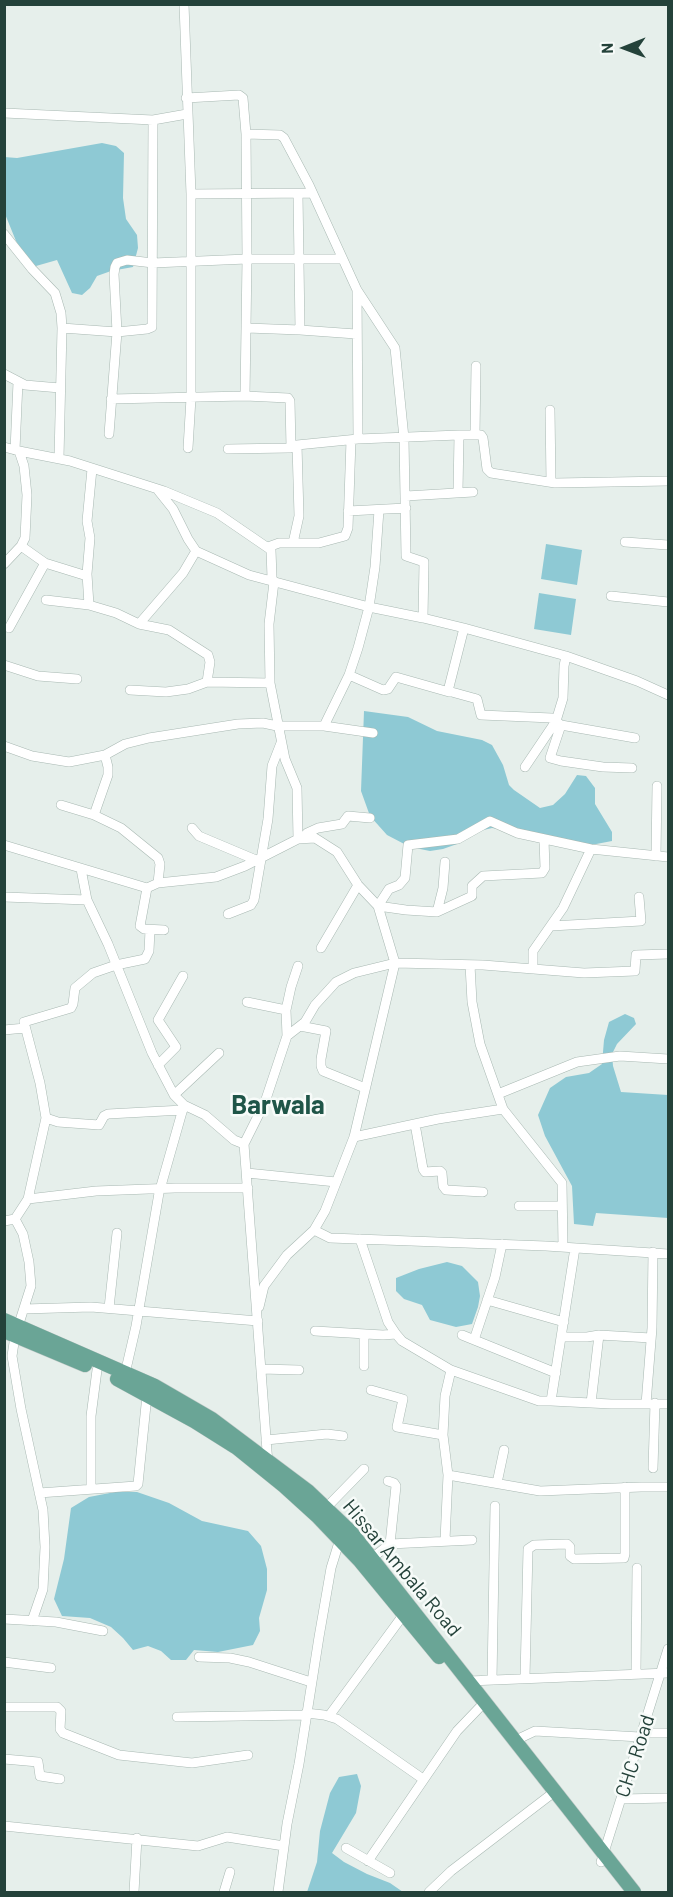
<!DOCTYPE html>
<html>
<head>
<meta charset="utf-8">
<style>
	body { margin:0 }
	#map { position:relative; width:673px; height:1897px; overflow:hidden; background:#e6efeb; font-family:Barlow,sans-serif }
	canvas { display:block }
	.frame { position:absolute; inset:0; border:6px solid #24423a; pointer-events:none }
	.north { position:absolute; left:595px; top:18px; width:60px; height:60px; -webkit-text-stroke:4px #f7fbf9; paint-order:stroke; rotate:269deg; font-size:16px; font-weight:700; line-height:24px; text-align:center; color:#24423a }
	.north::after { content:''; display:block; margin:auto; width:21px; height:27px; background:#24423a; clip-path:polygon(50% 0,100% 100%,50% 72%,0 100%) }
</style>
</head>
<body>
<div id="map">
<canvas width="673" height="1897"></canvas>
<div class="frame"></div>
<div class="north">N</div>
</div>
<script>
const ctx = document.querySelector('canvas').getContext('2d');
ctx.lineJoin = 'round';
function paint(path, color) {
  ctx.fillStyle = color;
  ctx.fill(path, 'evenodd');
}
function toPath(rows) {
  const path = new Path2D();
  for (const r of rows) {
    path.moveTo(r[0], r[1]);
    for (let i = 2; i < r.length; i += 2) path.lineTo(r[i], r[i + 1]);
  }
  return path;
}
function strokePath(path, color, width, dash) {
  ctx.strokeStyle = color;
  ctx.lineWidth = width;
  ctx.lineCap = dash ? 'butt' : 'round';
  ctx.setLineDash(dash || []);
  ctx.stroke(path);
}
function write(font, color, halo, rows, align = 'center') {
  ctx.font = font + ' Barlow,sans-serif';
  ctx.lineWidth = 5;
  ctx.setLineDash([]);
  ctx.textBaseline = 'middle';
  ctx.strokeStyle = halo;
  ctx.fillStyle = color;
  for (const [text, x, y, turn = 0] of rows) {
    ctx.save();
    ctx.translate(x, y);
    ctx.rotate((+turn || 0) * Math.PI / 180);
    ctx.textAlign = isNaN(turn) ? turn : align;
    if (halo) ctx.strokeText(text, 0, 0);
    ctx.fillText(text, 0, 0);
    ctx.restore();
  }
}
const water = toPath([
	[102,143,116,146,124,153,123,198,126,219,137,235,138,248,133,267,111,271,97,276,90,288,82,295,72,293,57,260,36,266,29,263,16,241,5,214,4,157,17,158],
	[546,544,582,550,577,585,541,579],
	[539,593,576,599,571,635,534,629],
	[364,711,408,717,437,731,482,740,492,745,503,765,509,785,514,790,540,808,553,805,565,794,577,775,586,776,595,788,595,804,612,832,612,841,591,845,492,828,475,832,457,844,443,849,430,851,410,847,387,835,370,816,361,791],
	[625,1014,634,1018,636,1024,617,1044,612,1054,613,1066,621,1092,668,1095,668,1218,596,1213,593,1226,574,1224,572,1186,545,1136,538,1115,550,1088,566,1077,589,1073,602,1064,604,1040,609,1022],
	[447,1262,462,1266,478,1282,480,1296,478,1307,472,1324,456,1327,430,1320,422,1305,404,1299,396,1291,396,1278,419,1269],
	[115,1492,137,1492,169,1503,202,1521,248,1531,261,1546,267,1569,267,1590,259,1618,260,1631,253,1645,218,1652,194,1650,186,1660,171,1660,161,1651,148,1646,133,1650,123,1638,111,1627,90,1618,62,1616,54,1599,64,1559,71,1508,89,1497],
	[357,1774,361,1786,356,1813,332,1853,344,1862,367,1874,390,1883,403,1892,307,1892,317,1862,320,1831,330,1793,339,1777]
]);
const minor = toPath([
	[184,4,191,194,191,398,188,448],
	[186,98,239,95,243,98,246,134,247,259,245,396],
	[4,113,153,120],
	[246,134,280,135,284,138,309,185,357,290,395,348,404,438,406,556,424,562,423,618],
	[191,194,312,193],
	[298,194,300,330],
	[4,234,32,269,55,293,61,313,62,328,59,458],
	[357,290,358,439],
	[62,328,117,332,147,329,152,327,153,120,187,114],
	[247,328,300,330,356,334],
	[4,374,25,385,60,388],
	[111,399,245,396,288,398,290,401,291,448],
	[550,410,551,482],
	[109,434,117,332,114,274,115,267,117,263,127,260,153,263,247,259,342,259],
	[475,435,476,366],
	[4,447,19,451,70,461,164,491,217,513,271,550,272,578,274,582,269,624,270,683,285,759,297,788,298,839],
	[228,449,289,448,297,445,358,439,459,435,481,435,483,438,487,469,491,473,555,483,668,481],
	[15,450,18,382],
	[157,489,173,509,188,539,196,551,249,575,369,607,423,618,464,628,566,656,637,681,668,695],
	[458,492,459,435],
	[406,496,473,492],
	[348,511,406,508],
	[625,542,668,545],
	[293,543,299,516,297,445],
	[21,546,45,563,87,576],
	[268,547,279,543,319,543,345,536,348,528,351,440],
	[4,564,21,546,25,538,27,495,24,466,19,451],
	[611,596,668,602],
	[46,600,89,605,116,613,139,624,169,630,208,655,210,662,207,682],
	[89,605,87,574,90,538,87,521,92,469],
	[139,624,183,573,196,551],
	[9,628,45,563],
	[464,628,448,691,477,699,481,715,552,718,561,725,635,738],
	[4,665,38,676,77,679],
	[349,675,383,690,388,689,396,677,449,692],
	[130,690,166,692,188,689,207,682,270,683],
	[561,725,550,758,561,761,603,767,632,768],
	[324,726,349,675,358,648,369,607,375,567,379,510],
	[4,746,32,756,69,762,105,755,125,744,149,738,238,724,263,723,277,726,324,726,373,733],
	[525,767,556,721,563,698,564,666,566,656],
	[61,805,94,815,121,828,158,858,160,864,158,883],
	[94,815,108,775,108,767,105,755],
	[192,828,199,836,256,860],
	[303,838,307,833,318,828,342,824,348,816,370,818],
	[544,840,545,868,542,873,483,876,472,886,472,896,437,912,406,910,378,906,389,889,399,885,405,878,408,845,458,839,490,821,517,833,591,849,668,857],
	[4,845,147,888,158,883,216,877,245,866,298,839,315,838,337,852,358,885,378,906,395,963,354,1137,325,1211,314,1230,287,1255,264,1286,259,1307],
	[656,856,657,786],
	[81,869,87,900,108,944,152,1053,174,1095,184,1105,205,1115,234,1140,244,1144],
	[147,888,140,926,144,929,164,930],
	[4,897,87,900],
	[437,912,443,888,445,862],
	[228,914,251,905,254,900,268,819,272,766,281,743],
	[551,926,641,921,639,897],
	[321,948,358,885],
	[470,965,472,1002,480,1044,503,1109,562,1183,563,1247],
	[533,969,533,951,563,908,591,849],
	[247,1002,286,1010],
	[300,1026,326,1031,321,1059,321,1066,323,1071,365,1088],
	[4,1030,25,1028],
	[287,1036,286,1010,291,987,298,966],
	[158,1065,176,1047,158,1020,183,976],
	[498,1094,577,1062,620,1056,668,1059],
	[174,1095,219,1053],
	[46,1118,58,1122,99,1125,104,1116,108,1114,183,1110],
	[415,1124,423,1169,425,1172,440,1171,442,1173,443,1186,446,1190,483,1192],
	[354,1137,438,1119,503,1109],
	[247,1173,336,1182],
	[28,1199,46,1118,40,1083,24,1022,71,1008,73,1004,75,988,93,973,116,965,145,959,149,951,150,930],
	[519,1206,562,1206],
	[15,1219,23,1234,29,1262,31,1286,15,1336,12,1356,21,1409,43,1510,45,1547,43,1589,32,1621],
	[4,1221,15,1219,28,1199,96,1191,175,1188,248,1188],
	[314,1230,330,1238,546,1246,668,1254],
	[360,1239,388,1322,396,1334,402,1341,451,1370,539,1401,551,1401,611,1404,668,1404],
	[487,1300,564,1322],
	[109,1308,117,1233],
	[24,1309,91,1307,258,1321],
	[315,1331,383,1335,396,1334],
	[364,1334,364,1366],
	[462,1335,556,1373],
	[562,1337,587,1337,599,1335,651,1338],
	[474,1340,495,1277,502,1244],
	[261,1369,299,1370],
	[124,1378,136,1326,159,1193,184,1105],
	[371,1390,403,1399,397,1427,443,1435],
	[551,1401,575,1248],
	[591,1403,599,1335],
	[646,1404,652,1328,653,1252],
	[266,1440,327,1434,343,1436],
	[268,1464,244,1144,265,1102,287,1036,305,1022,315,1005,336,982,354,973,395,963,483,965,584,973,635,971,636,955,668,954],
	[653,1468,655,1403],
	[448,1475,540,1491,641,1487,668,1487],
	[388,1481,394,1483,396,1486,390,1544],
	[497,1483,504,1450],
	[91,1489,91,1416,97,1370],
	[39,1493,136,1486,138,1484,147,1395],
	[326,1508,364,1469],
	[445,1540,448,1475,443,1435,445,1396,451,1370],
	[372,1558,390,1544,472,1540],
	[4,1619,56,1622,103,1631],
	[199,1657,230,1658,249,1662,311,1682],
	[4,1662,51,1668],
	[636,1673,637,1568],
	[525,1678,528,1549,534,1545,567,1544,570,1547,570,1556,574,1559,624,1558,625,1554,625,1487],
	[492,1680,495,1506],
	[469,1681,668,1673],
	[4,1707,57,1707,61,1711,60,1729,63,1733,119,1755,192,1763,248,1755],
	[306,1713,324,1715,337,1719,423,1779],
	[329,1716,404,1614],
	[177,1717,306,1715],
	[642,1733,668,1733],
	[516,1740,535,1731,640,1737],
	[4,1759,38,1762,40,1776,60,1779],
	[621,1799,668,1798],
	[4,1826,198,1846,227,1837,284,1846],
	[346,1848,390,1873],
	[368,1861,457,1731,480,1707],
	[601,1862,668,1649],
	[134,1892,137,1838],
	[224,1892,230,1872],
	[278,1892,287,1824,299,1764,319,1637,331,1568,340,1539],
	[429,1892,451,1871,549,1796]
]);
const primary = toPath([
	[4,1320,155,1386,212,1419,308,1491,351,1532,634,1892],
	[4,1331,85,1365],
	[117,1379,194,1421,237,1448,284,1486,317,1516,360,1561,439,1657]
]);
const streetNames = [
	["Hissar Ambala Road",402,1568,50],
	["CHC Road",635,1756,-72]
];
const districtNames = [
	["Barwala",278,1105]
];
paint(water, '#8ec9d4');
strokePath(minor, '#a8b8b2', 10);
strokePath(primary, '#c2cac8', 15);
strokePath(minor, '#fff', 9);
strokePath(primary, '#6aa596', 14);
write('20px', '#24423a', '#f7fbf9', streetNames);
write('bold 26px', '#1f5548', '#f7fbf9', districtNames);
</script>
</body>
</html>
